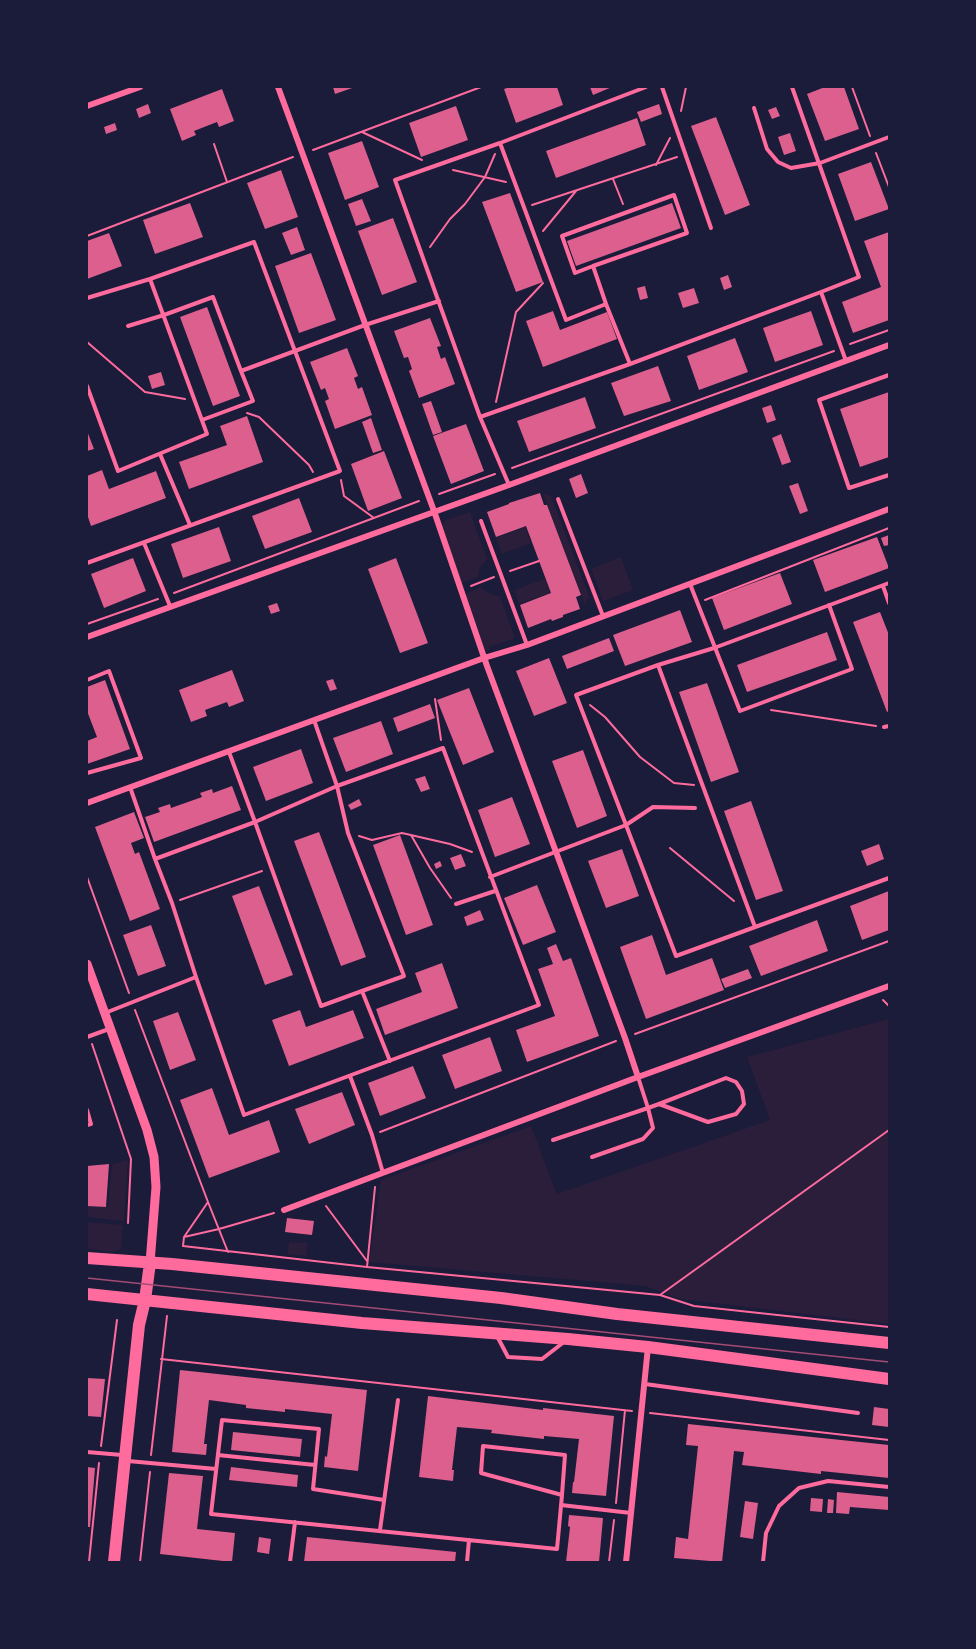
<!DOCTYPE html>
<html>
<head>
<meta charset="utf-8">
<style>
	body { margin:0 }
	#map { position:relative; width:976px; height:1649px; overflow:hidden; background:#1b1b3a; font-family:"Alegreya Sans",sans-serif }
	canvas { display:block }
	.frame { position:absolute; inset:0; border:88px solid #1b1b3a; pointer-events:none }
</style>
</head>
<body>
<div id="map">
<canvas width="976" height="1649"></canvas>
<div class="frame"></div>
</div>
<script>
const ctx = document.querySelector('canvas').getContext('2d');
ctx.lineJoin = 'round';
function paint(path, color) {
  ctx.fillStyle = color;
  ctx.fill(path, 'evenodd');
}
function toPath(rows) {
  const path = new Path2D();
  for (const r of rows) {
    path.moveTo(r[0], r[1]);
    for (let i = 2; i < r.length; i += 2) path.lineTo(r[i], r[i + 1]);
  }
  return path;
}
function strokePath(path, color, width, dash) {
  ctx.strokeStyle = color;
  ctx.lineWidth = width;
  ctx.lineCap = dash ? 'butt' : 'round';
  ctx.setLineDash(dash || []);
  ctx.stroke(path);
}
const green = toPath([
	[543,493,551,496,589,596,585,605],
	[470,512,487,559,480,567,478,577,459,584,440,530,446,520],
	[525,527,531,543,502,554,496,538],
	[621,557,633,590,603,601,591,569],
	[545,579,550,593,519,604,514,590],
	[481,587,490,594,500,596,515,638,489,647,490,651,483,649,463,595],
	[889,1019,889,1324,680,1299,645,1286,369,1262,381,1180,531,1126,557,1194,770,1120,747,1057],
	[128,1160,124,1221,87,1217,87,1206,108,1207,112,1164],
	[87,1222,123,1225,121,1249,114,1251,102,1251,102,1250,87,1249],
	[289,1242,308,1243,306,1256,287,1254]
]);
const building = toPath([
	[333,87,355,87,335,94],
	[510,87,557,87,563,105,516,123,504,89],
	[590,87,612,87,593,95],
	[825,87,844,87,859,129,825,141,807,94],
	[222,89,234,121,219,127,217,122,194,131,196,135,182,141,170,109],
	[148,104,151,113,139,118,136,109],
	[659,104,662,114,641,122,637,112],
	[456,106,468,140,421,157,409,123],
	[776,107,780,116,772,119,768,110],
	[716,117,750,205,725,215,691,126],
	[637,118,646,145,556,178,546,151],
	[115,123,117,130,106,134,104,127],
	[790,133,796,151,784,155,778,137],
	[362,141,379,187,345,200,328,153],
	[871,162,889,209,855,221,838,174],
	[281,170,298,217,265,229,247,183],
	[510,193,543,282,516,292,482,202],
	[362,199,371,221,356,226,348,204],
	[190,203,203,237,155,254,143,220],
	[672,203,681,228,576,266,567,241],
	[393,218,417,282,382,295,358,231],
	[297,227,305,250,291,255,282,233],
	[889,232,889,320,853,333,842,302,881,287,864,241],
	[109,233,122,266,87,279,87,241],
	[311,253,336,320,299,333,275,266],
	[728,275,732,287,724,290,720,278],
	[645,286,648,298,640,300,637,288],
	[694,288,699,303,683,308,678,293],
	[207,307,240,396,213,406,180,317],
	[553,311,560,330,607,312,617,339,543,367,526,321],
	[811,311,823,345,775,362,763,328],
	[430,318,441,346,437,347,441,359,445,357,455,384,419,398,409,371,412,369,408,357,404,358,394,331],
	[735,338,748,372,699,390,687,356],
	[347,348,358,376,354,378,358,389,362,387,372,415,335,429,325,401,329,399,325,388,321,390,310,362],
	[658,366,671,401,624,416,611,383],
	[161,372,165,385,152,389,148,376],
	[889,392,889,457,860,467,840,409],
	[585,397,596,428,529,452,517,421],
	[431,401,442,432,433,435,422,404],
	[771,405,776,420,767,423,762,408],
	[247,416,263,462,189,489,179,462,227,445,220,426],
	[371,418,382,450,373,453,362,422],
	[466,424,484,471,451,484,433,436],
	[87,431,94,449,87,451],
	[781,434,791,462,782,465,772,438],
	[384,451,402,498,368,511,351,464],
	[102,470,109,489,156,471,166,498,91,526,87,514,87,476],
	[581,474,588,493,576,498,569,479],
	[798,483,808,511,800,514,789,486],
	[540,493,544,505,547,505,581,595,576,597,580,609,563,615,563,617,552,621,551,619,528,628,520,605,551,593,526,526,496,537,487,512,509,504,509,503],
	[299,498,312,532,265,549,252,516],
	[219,527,231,561,183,578,171,544],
	[889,535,889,545,884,546,881,538],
	[877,537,889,568,825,592,813,560],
	[133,558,146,591,104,608,91,574],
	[396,558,428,643,400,653,368,569],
	[780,573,792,604,724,630,712,598],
	[277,603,280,611,271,614,268,606],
	[680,610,692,642,625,666,613,635],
	[880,612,889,635,889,711,887,712,853,622],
	[827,632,837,660,747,692,737,665],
	[609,638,614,651,567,669,562,656],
	[549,658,567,703,534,716,516,671],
	[232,670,244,701,229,707,227,702,205,710,207,716,191,722,179,690],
	[333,679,337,689,330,691,326,681],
	[105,680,130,749,87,764,87,741,97,737,87,711,87,687],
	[707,683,739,772,711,782,679,692],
	[469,688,494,752,463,765,437,700],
	[430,704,435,718,398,732,393,718],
	[381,721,393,754,346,772,333,738],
	[301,749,313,783,266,801,253,767],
	[583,750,607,816,577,828,552,761],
	[425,776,430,789,421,792,415,779],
	[232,786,241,810,154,842,145,817,160,812,158,808,170,804,171,808,202,797,200,793,212,789,213,793],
	[512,797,530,844,495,857,478,810],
	[359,799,362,805,351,810,348,805],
	[751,801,783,891,756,900,724,811],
	[134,812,144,838,131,843,135,854,139,852,160,909,130,921,95,827],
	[319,832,366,957,341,966,294,841],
	[400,835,433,925,406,935,373,845],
	[879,844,884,859,867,866,861,851],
	[622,849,639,896,606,908,588,861],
	[461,854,466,866,455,870,450,858],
	[440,861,442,866,436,869,434,864],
	[537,885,556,932,523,945,504,898],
	[259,886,293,975,265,985,232,896],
	[889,891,889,930,862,940,850,906],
	[480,910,484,920,467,926,464,917],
	[817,920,828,951,761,976,749,946],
	[151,925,166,966,138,976,123,935],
	[652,935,666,975,712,958,724,990,646,1019,620,947],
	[556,944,563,961,571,958,599,1036,527,1062,516,1030,555,1016,538,969,553,964,547,948],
	[442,963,458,1008,385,1035,376,1009,422,992,415,973],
	[748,969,752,978,725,988,721,979],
	[300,1010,306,1027,353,1010,364,1038,289,1066,272,1020],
	[178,1012,196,1060,170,1070,153,1021],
	[490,1037,502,1071,455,1089,442,1055],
	[413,1066,426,1098,380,1116,368,1083],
	[212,1088,229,1135,269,1120,280,1152,209,1178,180,1100],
	[342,1092,355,1125,309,1144,295,1109],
	[109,1164,106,1207,87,1206,87,1166],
	[287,1218,314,1221,312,1235,285,1232],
	[180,1370,367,1390,358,1471,324,1467,325,1456,327,1457,332,1414,285,1409,285,1412,246,1408,246,1405,209,1400,204,1444,207,1444,206,1455,172,1452],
	[87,1378,105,1379,101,1417,87,1416],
	[428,1396,543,1410,543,1408,614,1416,606,1496,572,1493,573,1482,574,1482,579,1439,544,1436,544,1439,491,1433,492,1430,457,1427,452,1470,454,1470,453,1481,419,1477],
	[874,1407,889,1409,889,1427,872,1425],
	[688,1424,889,1445,889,1478,821,1471,821,1474,742,1465,744,1452,734,1451,722,1562,674,1558,676,1537,688,1539,698,1446,686,1445],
	[233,1432,302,1439,300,1457,231,1450],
	[87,1467,95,1468,90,1527,87,1527],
	[231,1467,298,1475,297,1487,229,1480],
	[169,1473,203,1476,197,1529,235,1533,232,1562,160,1554],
	[837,1492,889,1497,889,1510,850,1507,849,1514,836,1513],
	[811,1498,823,1499,822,1512,810,1511],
	[828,1499,834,1500,833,1513,827,1513],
	[745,1501,758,1503,753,1539,740,1537],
	[569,1515,603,1518,599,1562,566,1562,570,1527,568,1526],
	[259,1537,271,1539,269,1554,257,1552],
	[307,1537,456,1552,455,1562,304,1562]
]);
const path = toPath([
	[852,87,870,136],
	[681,111,686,87],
	[362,132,422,160],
	[214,144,227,182],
	[313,150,481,87],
	[876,153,889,187],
	[656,165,670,138],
	[453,170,506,182],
	[613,179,623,204],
	[532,205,677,157],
	[543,231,576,191],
	[87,236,293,157],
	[430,247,450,219,465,204,485,177,495,154],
	[87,342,145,392,185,399],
	[850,344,889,330],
	[496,402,516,312,543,283],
	[247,413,259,417,309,465,313,472],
	[512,468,834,351],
	[341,480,344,496,374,518],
	[439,494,495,474],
	[510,571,539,561],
	[471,586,494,577],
	[174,593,419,501],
	[705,600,889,528],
	[87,624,158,599],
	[435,699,441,740],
	[590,705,605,717,640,757,674,783,694,785],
	[771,710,876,726],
	[411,835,430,868,451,898],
	[359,836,372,840,402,833,450,844,472,852],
	[670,848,734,901],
	[87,877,129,993],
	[180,900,262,871],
	[883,1000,889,1006],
	[135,1010,208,1202,184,1237,183,1246,367,1267,660,1295,694,1306,889,1327],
	[635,1034,889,941],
	[92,1044,131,1159,128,1223],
	[380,1132,616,1041],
	[208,1202,228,1252],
	[326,1206,367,1261],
	[184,1237,219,1229,274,1213],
	[367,1267,375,1187],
	[660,1295,889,1130],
	[161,1359,632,1411],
	[650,1413,889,1440],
	[101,1446,117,1320],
	[151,1455,167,1316],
	[616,1503,625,1410],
	[89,1562,99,1463],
	[140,1562,150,1472],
	[609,1562,614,1520]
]);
const service = toPath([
	[662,87,711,228],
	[792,87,859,277,821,292,846,361],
	[754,108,767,149,778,162,791,168,820,163,889,137],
	[500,143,566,320,606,304,630,364],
	[593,266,575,273,562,236,674,195,687,233,593,266,606,304],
	[87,298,150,279,254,242,340,471,87,563],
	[128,326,164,315,213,297,241,371],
	[889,375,819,400,849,488,889,475],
	[87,386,118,471,207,434,150,279],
	[480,417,630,364,821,292],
	[202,420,253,401,241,371,365,325,439,301],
	[160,454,190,525],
	[509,485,480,417,395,180,500,143,646,87],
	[558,499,603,616],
	[481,521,527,645],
	[144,543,170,606],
	[690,584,740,711,852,669,829,605],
	[883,586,889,603],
	[658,665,755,927],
	[87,680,109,671,141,758,87,773],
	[884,727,889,726],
	[229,752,255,822,155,859,172,903,196,977,244,1115,539,1005,443,748,337,786,314,720],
	[130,787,155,859],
	[695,808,653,807,626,825,576,695,658,665,714,648,889,583],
	[490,877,626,825,676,956,889,878],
	[456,904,495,891],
	[362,991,404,976,348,833,337,786,255,822,321,1006,362,991,390,1061],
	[105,1013,196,977],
	[87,1037,109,1029],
	[350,1076,372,1135,383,1173],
	[87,1110,91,1124,87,1125],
	[553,1140,648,1108,659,1104,726,1078,736,1082,742,1091,744,1104,736,1114,708,1122,659,1104],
	[592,1157,643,1139,653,1128,648,1108,638,1077],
	[497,1336,508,1357,542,1359,564,1342],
	[645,1384,858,1413],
	[87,1452,122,1455],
	[218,1455,315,1465],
	[128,1461,216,1469],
	[384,1500,313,1489,319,1429,222,1420,211,1514,557,1549,562,1495,565,1455,483,1446,481,1473,562,1495],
	[561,1505,631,1513],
	[380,1530,398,1400],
	[290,1562,295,1522],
	[467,1562,469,1540],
	[763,1562,766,1533,779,1506,799,1488,828,1481,889,1487]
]);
const minor = toPath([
	[278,87,434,511,487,666,625,1038,638,1077],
	[87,106,140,87],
	[87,637,509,485,889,345],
	[87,803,484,658,527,645,889,509],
	[284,1210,638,1077,889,986],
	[626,1562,648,1347]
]);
const tertiary = toPath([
	[87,964,147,1130,154,1157,156,1187,150,1263]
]);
const primary = toPath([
	[87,1258,172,1264,501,1298,617,1314,889,1343],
	[87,1294,362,1323,568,1339,648,1347,889,1379],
	[114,1562,139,1325,145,1300,150,1263]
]);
const tram = toPath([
	[87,1278,889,1362]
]);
paint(green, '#2a1e3b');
paint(building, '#dd5f8e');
strokePath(path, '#ff6b9d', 2);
strokePath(service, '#ff6b9d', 4);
strokePath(minor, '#ff6b9d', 6);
strokePath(tertiary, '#ff6b9d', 9);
strokePath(primary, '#ff6b9d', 12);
strokePath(tram, '#a44b75', 1.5);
</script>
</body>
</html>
